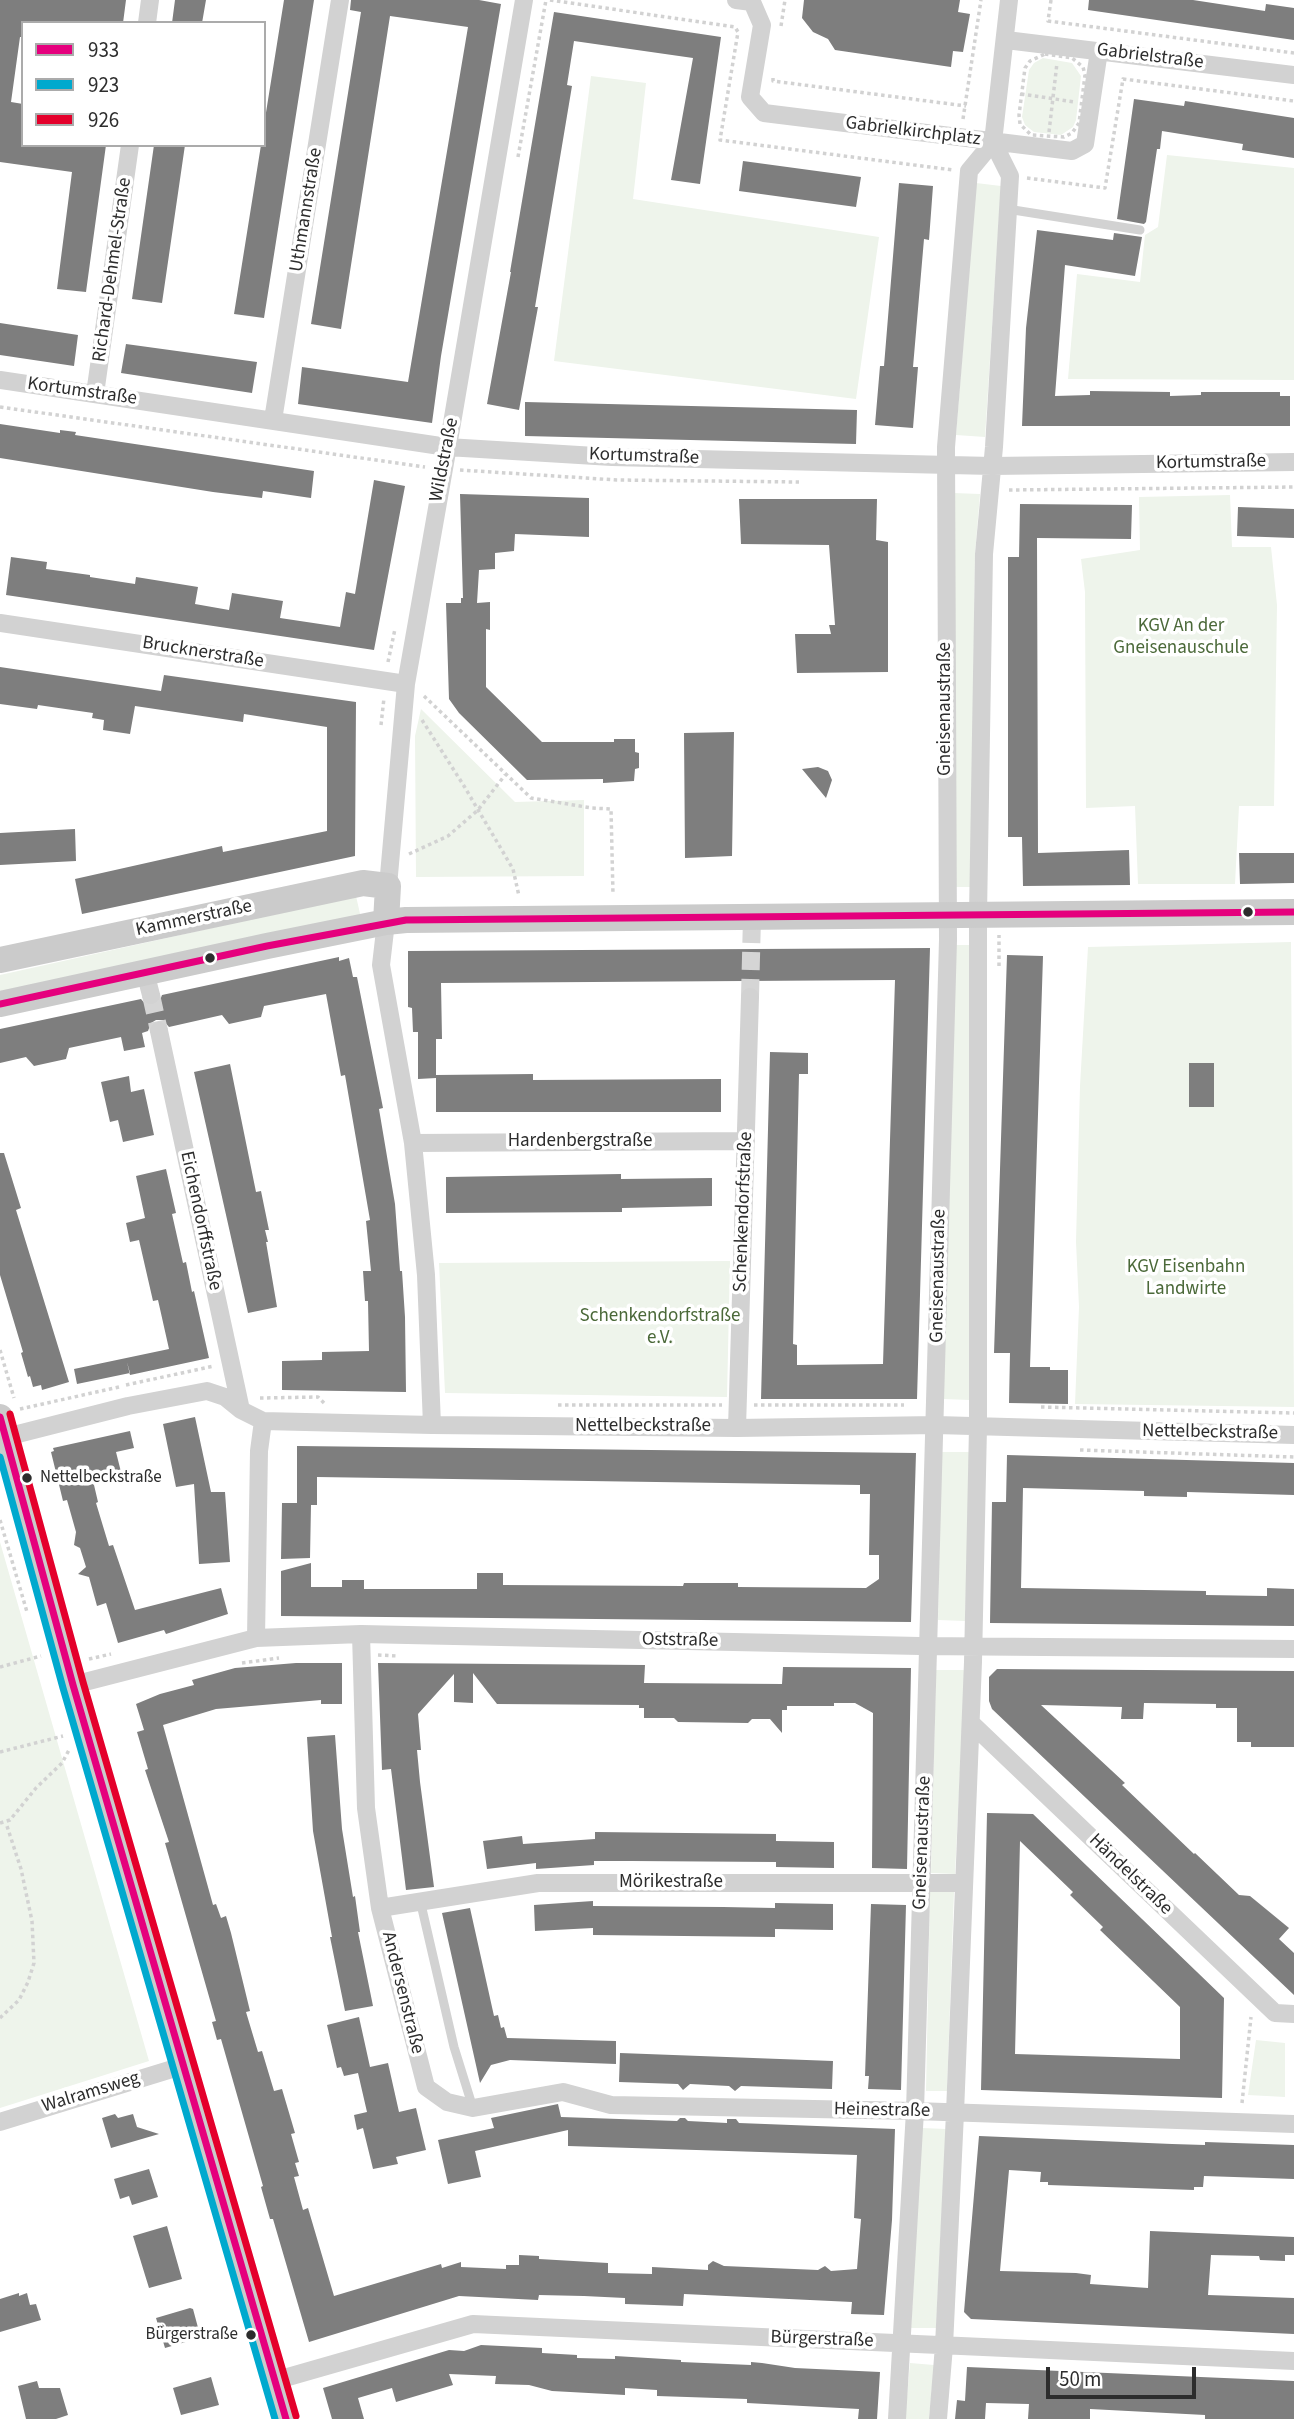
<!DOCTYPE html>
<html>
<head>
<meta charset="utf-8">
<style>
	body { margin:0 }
	#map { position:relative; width:1294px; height:2419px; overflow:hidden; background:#fff; font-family:"Source Sans 3",sans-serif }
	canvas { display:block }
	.legend { position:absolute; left:21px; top:21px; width:245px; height:126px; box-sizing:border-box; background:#fff; border:2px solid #ababab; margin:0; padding:9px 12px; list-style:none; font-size:21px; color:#2d2d2d }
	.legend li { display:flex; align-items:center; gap:14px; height:35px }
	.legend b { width:35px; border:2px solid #ababab }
	.scale { position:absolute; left:1046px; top:2367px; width:150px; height:32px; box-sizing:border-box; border:4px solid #2d2d2d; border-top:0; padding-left:9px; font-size:21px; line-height:24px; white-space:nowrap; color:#2d2d2d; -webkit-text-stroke:5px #fff; paint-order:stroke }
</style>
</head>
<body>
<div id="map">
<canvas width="1294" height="2419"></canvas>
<ul class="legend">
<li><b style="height:9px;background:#e5007d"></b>933</li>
<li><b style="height:9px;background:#00a9ce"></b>923</li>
<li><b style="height:9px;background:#e4002b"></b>926</li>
</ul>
<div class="scale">50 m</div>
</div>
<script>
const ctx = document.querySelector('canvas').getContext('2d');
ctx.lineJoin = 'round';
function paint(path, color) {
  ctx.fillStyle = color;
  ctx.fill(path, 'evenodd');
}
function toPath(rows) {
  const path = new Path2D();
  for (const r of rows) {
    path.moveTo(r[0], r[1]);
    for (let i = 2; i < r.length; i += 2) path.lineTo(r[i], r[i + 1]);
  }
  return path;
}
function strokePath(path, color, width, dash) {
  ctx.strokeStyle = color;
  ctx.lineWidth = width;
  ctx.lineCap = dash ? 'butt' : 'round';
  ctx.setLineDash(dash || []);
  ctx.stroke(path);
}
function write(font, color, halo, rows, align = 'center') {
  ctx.font = font + ' "Source Sans 3",sans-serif';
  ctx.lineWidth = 7;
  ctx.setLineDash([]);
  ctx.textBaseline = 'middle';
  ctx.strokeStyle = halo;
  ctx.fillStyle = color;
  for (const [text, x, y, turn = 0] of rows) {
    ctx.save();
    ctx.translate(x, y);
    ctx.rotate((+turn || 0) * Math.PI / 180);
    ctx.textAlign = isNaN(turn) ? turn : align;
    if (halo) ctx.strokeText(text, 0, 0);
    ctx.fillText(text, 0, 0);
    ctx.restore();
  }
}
const green = toPath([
	[1043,58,1072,63,1081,76,1076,120,1073,127,1061,135,1034,132,1025,125,1022,117,1029,70,1034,63],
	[591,76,646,83,633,199,879,237,856,399,554,361],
	[1167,155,1294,168,1294,380,1068,379,1077,274,1140,282,1145,235,1158,227],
	[976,183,1001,186,985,437,956,435],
	[953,493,980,494,975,554,971,887,956,887],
	[1230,495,1232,547,1271,547,1277,605,1274,806,1239,806,1235,884,1138,884,1135,806,1086,808,1085,592,1081,559,1140,550,1139,497],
	[421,709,515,802,584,800,584,876,416,877,415,736],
	[356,896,361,918,0,997,0,975],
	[1291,942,1294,1407,1075,1404,1079,1307,1076,1242,1080,1086,1088,947],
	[955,945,972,945,970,1400,943,1399],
	[730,1261,727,1397,445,1393,439,1263],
	[941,1452,970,1452,965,1621,938,1620],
	[0,1542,149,2061,0,2108],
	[936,1670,965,1670,955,1874,931,1873],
	[930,1891,954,1892,947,2091,926,2091],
	[1256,2040,1285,2043,1285,2097,1248,2095],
	[922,2128,946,2129,936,2328,911,2328],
	[910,2363,934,2365,929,2419,905,2419]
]);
const building = toPath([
	[0,0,126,0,123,23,23,23,23,37,20,37,11,102,23,104,23,145,106,145,86,292,57,289,72,172,0,162],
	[175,0,206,0,202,23,172,23],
	[284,0,314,0,264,318,234,314,261,145,264,145,264,125],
	[351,0,479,0,501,4,441,356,432,423,298,404,302,367,408,382,468,27,390,16,341,329,311,324,361,12,350,10],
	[804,0,960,0,958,12,970,14,963,52,953,51,951,67,835,50,828,39,813,32,802,18],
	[1089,0,1193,0,1265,11,1266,4,1294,8,1294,40,1088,10],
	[554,12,721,37,700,184,671,180,693,58,574,41,567,85,572,86,535,307,538,307,519,410,487,404,511,272,510,272],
	[1134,99,1184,106,1185,101,1294,118,1294,158,1242,150,1243,144,1162,131,1160,149,1157,149,1146,222,1144,224,1117,219],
	[154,145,185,145,162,303,132,299],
	[743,161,861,177,856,207,739,191],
	[899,183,933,186,929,240,924,239,913,367,918,367,913,428,875,425,880,366,884,366],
	[1037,230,1113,240,1114,233,1142,237,1135,276,1065,265,1055,396,1090,395,1090,391,1170,392,1170,396,1201,395,1201,392,1280,392,1280,396,1290,396,1290,426,1022,426,1026,328],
	[0,323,78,335,74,366,0,355],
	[126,344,257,362,252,393,121,373],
	[525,402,857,410,856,444,525,436],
	[0,424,60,433,60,430,76,432,75,435,314,471,311,498,263,491,262,498,213,492,0,458],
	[374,480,405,486,374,650,6,595,11,557,47,562,46,569,90,575,90,577,135,584,136,577,198,587,195,604,229,610,232,593,283,601,280,618,340,627,346,592,355,594],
	[460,494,589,498,589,537,515,534,514,551,495,553,495,569,479,570,477,603,490,602,490,630,486,629,486,687,542,742,614,742,614,739,635,739,635,752,639,753,639,768,635,769,634,781,603,783,603,779,527,780,459,713,449,699,446,603,461,603,461,598,463,598],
	[739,499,877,499,876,540,888,542,888,672,797,673,795,634,831,634,829,625,835,625,829,545,741,544],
	[1020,504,1132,505,1131,539,1037,538,1038,853,1129,850,1130,885,1023,886,1022,837,1008,837,1008,557,1019,557],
	[1238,507,1294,509,1294,538,1237,536],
	[0,667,161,691,164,675,356,702,355,856,82,914,75,879,222,846,223,852,327,831,327,727,244,714,243,722,135,706,130,734,103,730,104,720,92,718,93,713,38,705,37,709,0,704],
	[734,732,732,856,685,858,684,733],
	[818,767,828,771,832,780,826,798,802,769],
	[75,829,76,861,0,865,0,833],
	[1239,853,1294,853,1294,883,1240,884],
	[930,948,917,1399,761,1399,770,1052,808,1053,808,1074,799,1074,793,1344,797,1345,797,1365,883,1364,895,980,441,983,442,1039,436,1039,436,1075,533,1074,533,1080,721,1079,721,1112,436,1112,436,1078,418,1079,418,1032,413,1032,412,1008,408,1007,408,951],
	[1007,955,1043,956,1030,1367,1050,1367,1050,1370,1068,1370,1068,1404,1009,1403,1010,1353,994,1353],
	[339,957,339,961,349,958,353,977,357,977,383,1108,379,1109,395,1204,400,1271,402,1271,405,1317,406,1392,282,1390,282,1361,322,1360,322,1352,369,1351,368,1301,365,1301,363,1271,371,1271,366,1221,370,1220,345,1075,341,1076,326,994,264,1006,261,1017,229,1024,222,1015,169,1027,163,1020,156,1020,151,1023,148,1031,142,1033,145,1047,124,1051,121,1037,69,1048,66,1059,34,1066,26,1057,0,1063,0,1029,141,999,147,1006,153,1006,159,1003,162,995],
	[1189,1063,1214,1063,1214,1107,1189,1107],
	[230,1064,256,1192,261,1191,269,1230,265,1230,268,1242,266,1242,277,1307,248,1313,194,1072],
	[129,1076,131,1092,144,1089,154,1135,123,1142,118,1120,110,1122,101,1082],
	[0,1153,4,1153,21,1208,16,1210,69,1382,42,1390,41,1385,33,1387,30,1376,28,1377,21,1353,23,1352,0,1275],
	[166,1169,176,1213,172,1214,183,1263,186,1262,192,1292,194,1291,209,1358,130,1375,127,1362,130,1373,77,1384,74,1369,169,1349,158,1300,153,1301,139,1240,130,1242,126,1223,145,1218,136,1176],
	[621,1174,621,1179,712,1178,712,1206,622,1208,622,1212,446,1213,446,1177],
	[195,1417,211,1492,225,1492,230,1562,199,1564,194,1484,176,1487,163,1424],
	[130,1431,134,1448,116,1452,122,1476,94,1485,98,1502,96,1503,109,1546,113,1545,135,1610,221,1588,228,1614,166,1634,164,1630,118,1643,106,1603,97,1606,89,1577,78,1574,86,1567,80,1548,74,1545,76,1532,67,1500,63,1501,51,1452,54,1451,53,1448],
	[297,1446,916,1453,911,1622,281,1616,281,1571,311,1563,311,1587,342,1587,342,1580,364,1580,364,1589,477,1589,477,1573,503,1573,503,1585,683,1586,684,1583,738,1583,738,1587,866,1588,879,1579,879,1555,869,1555,870,1494,860,1494,860,1485,317,1477,317,1505,311,1505,310,1558,281,1559,282,1503,297,1503],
	[1007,1455,1294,1463,1294,1495,1187,1492,1187,1497,1144,1496,1144,1491,1023,1488,1021,1588,1206,1591,1206,1595,1267,1596,1267,1588,1294,1589,1294,1626,990,1623,992,1502,1006,1502],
	[296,1663,342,1663,342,1704,321,1704,321,1700,216,1709,163,1725,213,1905,216,1904,221,1918,226,1916,231,1933,250,2011,246,2012,258,2052,262,2051,274,2091,282,2089,295,2133,291,2134,299,2162,295,2163,299,2176,294,2177,303,2210,308,2208,334,2296,441,2264,442,2268,461,2262,461,2267,506,2269,506,2265,519,2265,519,2255,539,2256,539,2259,608,2263,608,2273,652,2274,652,2267,708,2270,708,2265,713,2261,724,2266,818,2270,825,2266,831,2271,857,2269,861,2219,854,2218,857,2155,568,2146,568,2130,475,2151,481,2177,448,2184,438,2140,494,2128,491,2118,558,2104,561,2117,677,2121,680,2118,685,2118,688,2121,727,2123,727,2119,736,2119,739,2123,895,2129,892,2220,884,2315,851,2314,852,2302,684,2294,683,2306,625,2304,625,2298,584,2296,539,2295,538,2300,459,2296,309,2342,273,2219,270,2219,261,2187,263,2186,221,2039,217,2040,212,2022,216,2021,165,1843,169,1842,145,1770,148,1769,137,1732,144,1730,136,1704,160,1694,194,1685,192,1680,235,1668],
	[378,1663,645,1665,644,1683,782,1684,783,1667,911,1668,907,1869,872,1868,873,1713,855,1703,834,1703,834,1706,787,1706,787,1710,782,1710,782,1733,770,1719,752,1719,748,1723,678,1722,674,1718,644,1718,644,1708,639,1708,639,1705,497,1704,473,1673,473,1703,454,1702,454,1674,418,1714,421,1750,417,1750,420,1782,434,1887,406,1890,391,1769,382,1770],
	[997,1669,1294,1671,1294,1747,1251,1747,1251,1742,1237,1742,1237,1708,1216,1708,1216,1704,1144,1703,1143,1719,1121,1719,1122,1707,1041,1705,1125,1783,1122,1785,1194,1854,1195,1853,1239,1895,1250,1896,1289,1928,1279,1939,1294,1953,1294,1995,992,1709,989,1701,989,1677],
	[335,1735,342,1829,353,1897,355,1896,360,1932,358,1932,373,2006,345,2011,330,1937,332,1937,313,1831,307,1737],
	[987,1813,1033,1814,1224,1998,1222,2098,981,2090],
	[1020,1841,1073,1892,1070,1895,1103,1927,1100,1930,1180,2007,1180,2059,1015,2054],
	[595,1832,776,1834,776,1841,834,1842,834,1868,776,1867,776,1862,632,1861,594,1861,594,1865,536,1869,536,1863,487,1869,483,1841,522,1836,523,1844,595,1839],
	[593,1901,593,1906,723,1907,775,1908,775,1903,833,1904,833,1930,775,1929,775,1937,593,1935,593,1928,535,1931,534,1905],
	[871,1904,906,1905,901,2090,868,2089,869,2076,865,2076],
	[470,1908,494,2016,498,2015,501,2028,504,2027,507,2038,616,2041,616,2064,510,2060,491,2065,480,2083,442,1913],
	[359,2017,370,2067,388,2063,399,2112,416,2108,426,2150,396,2157,398,2164,373,2169,363,2128,357,2130,354,2115,367,2112,358,2073,344,2076,341,2067,337,2068,327,2025],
	[620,2053,833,2061,832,2089,741,2086,735,2091,729,2086,690,2084,683,2090,678,2084,619,2082],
	[115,2114,118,2118,133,2114,137,2127,159,2134,111,2148,102,2118],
	[979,2136,1172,2144,1205,2145,1205,2142,1294,2145,1294,2179,1204,2176,1203,2187,1194,2187,1194,2190,1048,2185,1048,2182,1040,2182,1041,2172,1009,2170,1000,2271,1076,2273,1091,2275,1090,2284,1148,2288,1150,2231,1294,2237,1294,2255,1285,2255,1285,2261,1260,2260,1259,2256,1211,2255,1208,2295,1294,2298,1294,2334,971,2319,964,2312],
	[149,2169,158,2197,132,2205,129,2196,120,2199,114,2179],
	[167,2226,182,2279,149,2288,133,2236],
	[19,2293,19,2296,27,2293,30,2305,36,2304,41,2320,0,2332,0,2299],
	[190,2308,193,2309,200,2335,199,2338,165,2348,156,2318],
	[481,2345,542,2348,542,2353,577,2355,577,2358,615,2359,615,2356,681,2360,681,2362,751,2365,751,2362,762,2363,795,2368,880,2372,877,2419,858,2419,859,2409,747,2403,747,2399,657,2396,657,2390,625,2388,625,2395,552,2391,529,2385,495,2384,496,2376,449,2374,453,2385,396,2402,392,2388,358,2398,364,2419,332,2419,323,2388,449,2350,464,2351],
	[967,2367,1294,2381,1294,2419,1205,2419,1205,2415,1090,2409,1090,2419,1028,2419,1029,2404,986,2403,985,2419,955,2419,957,2400,965,2401],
	[211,2377,219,2405,181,2415,173,2388],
	[37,2381,39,2388,60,2388,68,2415,56,2419,26,2419,18,2386]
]);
const streetTunnel = toPath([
	[151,995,159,1031],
	[750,997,752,917]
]);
const path = toPath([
	[550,0,735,27,738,32,720,140,953,170],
	[1051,0,1048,21,1294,53],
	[781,26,785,0],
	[1045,54,1072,58,1083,67,1085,75,1079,123,1072,133,1064,137,1031,135,1020,124,1019,115,1025,68,1030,61,1045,54],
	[773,78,773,81,966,106],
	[1021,94,1075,102],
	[963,119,981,0],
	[1049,132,1057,63],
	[518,157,546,0],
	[1027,178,1105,188,1123,79,1294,101],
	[0,407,425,467],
	[460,470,617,480,799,482],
	[1009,490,1294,487],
	[388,662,395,629],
	[424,696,531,798,592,808,611,809,613,895],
	[422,720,464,786,513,869,519,896],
	[381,725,384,698],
	[409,854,448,836,478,810,505,775],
	[999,966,999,935],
	[0,1350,14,1398],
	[126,1385,214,1366],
	[260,1398,318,1397,326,1405],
	[558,1405,722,1405],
	[754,1405,904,1405],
	[1041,1407,1294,1413],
	[20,1409,119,1387],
	[1080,1450,1294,1457],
	[0,1520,27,1612],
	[378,1655,398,1656],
	[89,1659,111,1654],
	[242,1663,279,1658],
	[0,1667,41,1656],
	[0,1752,63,1736],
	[0,1823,10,1820,36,1788,62,1763,69,1750],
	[0,2018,19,2000,28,1982,34,1963,32,1921,21,1869,6,1823],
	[1242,2103,1251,2017]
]);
const lane = toPath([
	[1007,209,1140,230],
	[420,1900,454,2047,473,2108]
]);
const street = toPath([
	[736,0,752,2,762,25,750,97,764,113,1072,151,1085,144,1099,51],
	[147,23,150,0],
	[1006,40,1294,75],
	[0,380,447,447,612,457,992,466,1294,462],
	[95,394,130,145],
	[273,420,340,0],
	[0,623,406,684],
	[388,886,406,684,451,429,524,0],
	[386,922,381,965,413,1143,426,1275,432,1425],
	[145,972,151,995],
	[159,1031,241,1410],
	[413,1143,746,1141],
	[737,1428,750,997],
	[6,1437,128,1406,207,1391,225,1397,241,1410,263,1421,432,1425,737,1428,936,1425,1294,1435],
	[361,1634,366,1808,380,1908,426,2087,447,2102,473,2108,563,2092,611,2105,915,2111,1294,2124],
	[256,1638,259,1451,263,1421],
	[73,1685,256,1638,361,1634,920,1646,1294,1649],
	[971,1723,1275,2013,1294,2014],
	[380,1908,538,1883,963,1883],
	[0,2122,182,2066],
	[274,2381,473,2324,1294,2361],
	[897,2419,915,2111,948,940,946,447,969,171,993,142],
	[938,2419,944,2346,955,2113,973,1662,978,1427,978,915,984,554,994,447,1010,176,993,142,1009,0]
]);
const secondary = toPath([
	[0,960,363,883,388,886,386,922],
	[0,1004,267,946,386,922,406,920,1294,912],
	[0,1417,73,1685,286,2419]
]);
const bus1 = toPath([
	[0,1004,267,946,406,920,1294,912],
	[0,1417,73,1685,286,2419]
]);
const bus2 = toPath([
	[0,1457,63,1688,275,2419]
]);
const bus3 = toPath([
	[10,1414,83,1682,296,2416]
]);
const markers = [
	[1248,912,6,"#2d2d2d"],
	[210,958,6,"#2d2d2d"],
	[27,1478,6,"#2d2d2d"],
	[251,2335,6,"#2d2d2d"]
];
const busNames = [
	["Nettelbeckstraße",40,1478],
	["Bürgerstraße",238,2335,"right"]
];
const streetNames = [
	["Gabrielstraße",1150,57,7],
	["Gabrielkirchplatz",913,132,7],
	["Uthmannstraße",307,210,-81],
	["Richard-Dehmel-Straße",113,270,-82],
	["Kortumstraße",82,392,8],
	["Kortumstraße",644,457,2],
	["Wildstraße",445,460,-79],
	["Kortumstraße",1211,463,-1],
	["Brucknerstraße",203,653,9],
	["Gneisenaustraße",946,709,-90],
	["Kammerstraße",194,919,-12],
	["Hardenbergstraße",580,1142],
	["Schenkendorfstraße",744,1212,-88],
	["Eichendorffstraße",200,1221,78],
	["Gneisenaustraße",939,1276,-89],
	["Nettelbeckstraße",643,1427],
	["Nettelbeckstraße",1210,1433,1],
	["Oststraße",680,1641,1],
	["Gneisenaustraße",923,1843,-88],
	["Händelstraße",1130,1875,44],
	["Mörikestraße",671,1883],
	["Andersenstraße",402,1993,76],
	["Walramsweg",91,2093,-17],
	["Heinestraße",882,2111,1],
	["Bürgerstraße",822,2340,2]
];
const parkNames = [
	["KGV An der",1181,627],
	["Gneisenauschule",1181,649],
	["KGV Eisenbahn",1186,1268],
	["Landwirte",1186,1290],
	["Schenkendorfstraße",660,1317],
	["e.V.",660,1339]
];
paint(green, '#eef4eb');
paint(building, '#7e7e7e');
strokePath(streetTunnel, '#d5d5d5', 18, [18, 9]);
strokePath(path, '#d2d2d2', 3.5, [3.5, 3.5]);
strokePath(lane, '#d2d2d2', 9);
strokePath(street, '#d2d2d2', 18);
strokePath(secondary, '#cbcbcb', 26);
strokePath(bus1, '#e5007d', 7);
strokePath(bus2, '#00a9ce', 7);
strokePath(bus3, '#e4002b', 7);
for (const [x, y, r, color] of markers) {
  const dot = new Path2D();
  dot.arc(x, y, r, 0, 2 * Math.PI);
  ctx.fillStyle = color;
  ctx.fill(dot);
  strokePath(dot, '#fff', 2.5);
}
write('17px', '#2d2d2d', '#fff', busNames, 'left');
write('19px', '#2d2d2d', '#fff', streetNames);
write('19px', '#4b6939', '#fff', parkNames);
</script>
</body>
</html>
